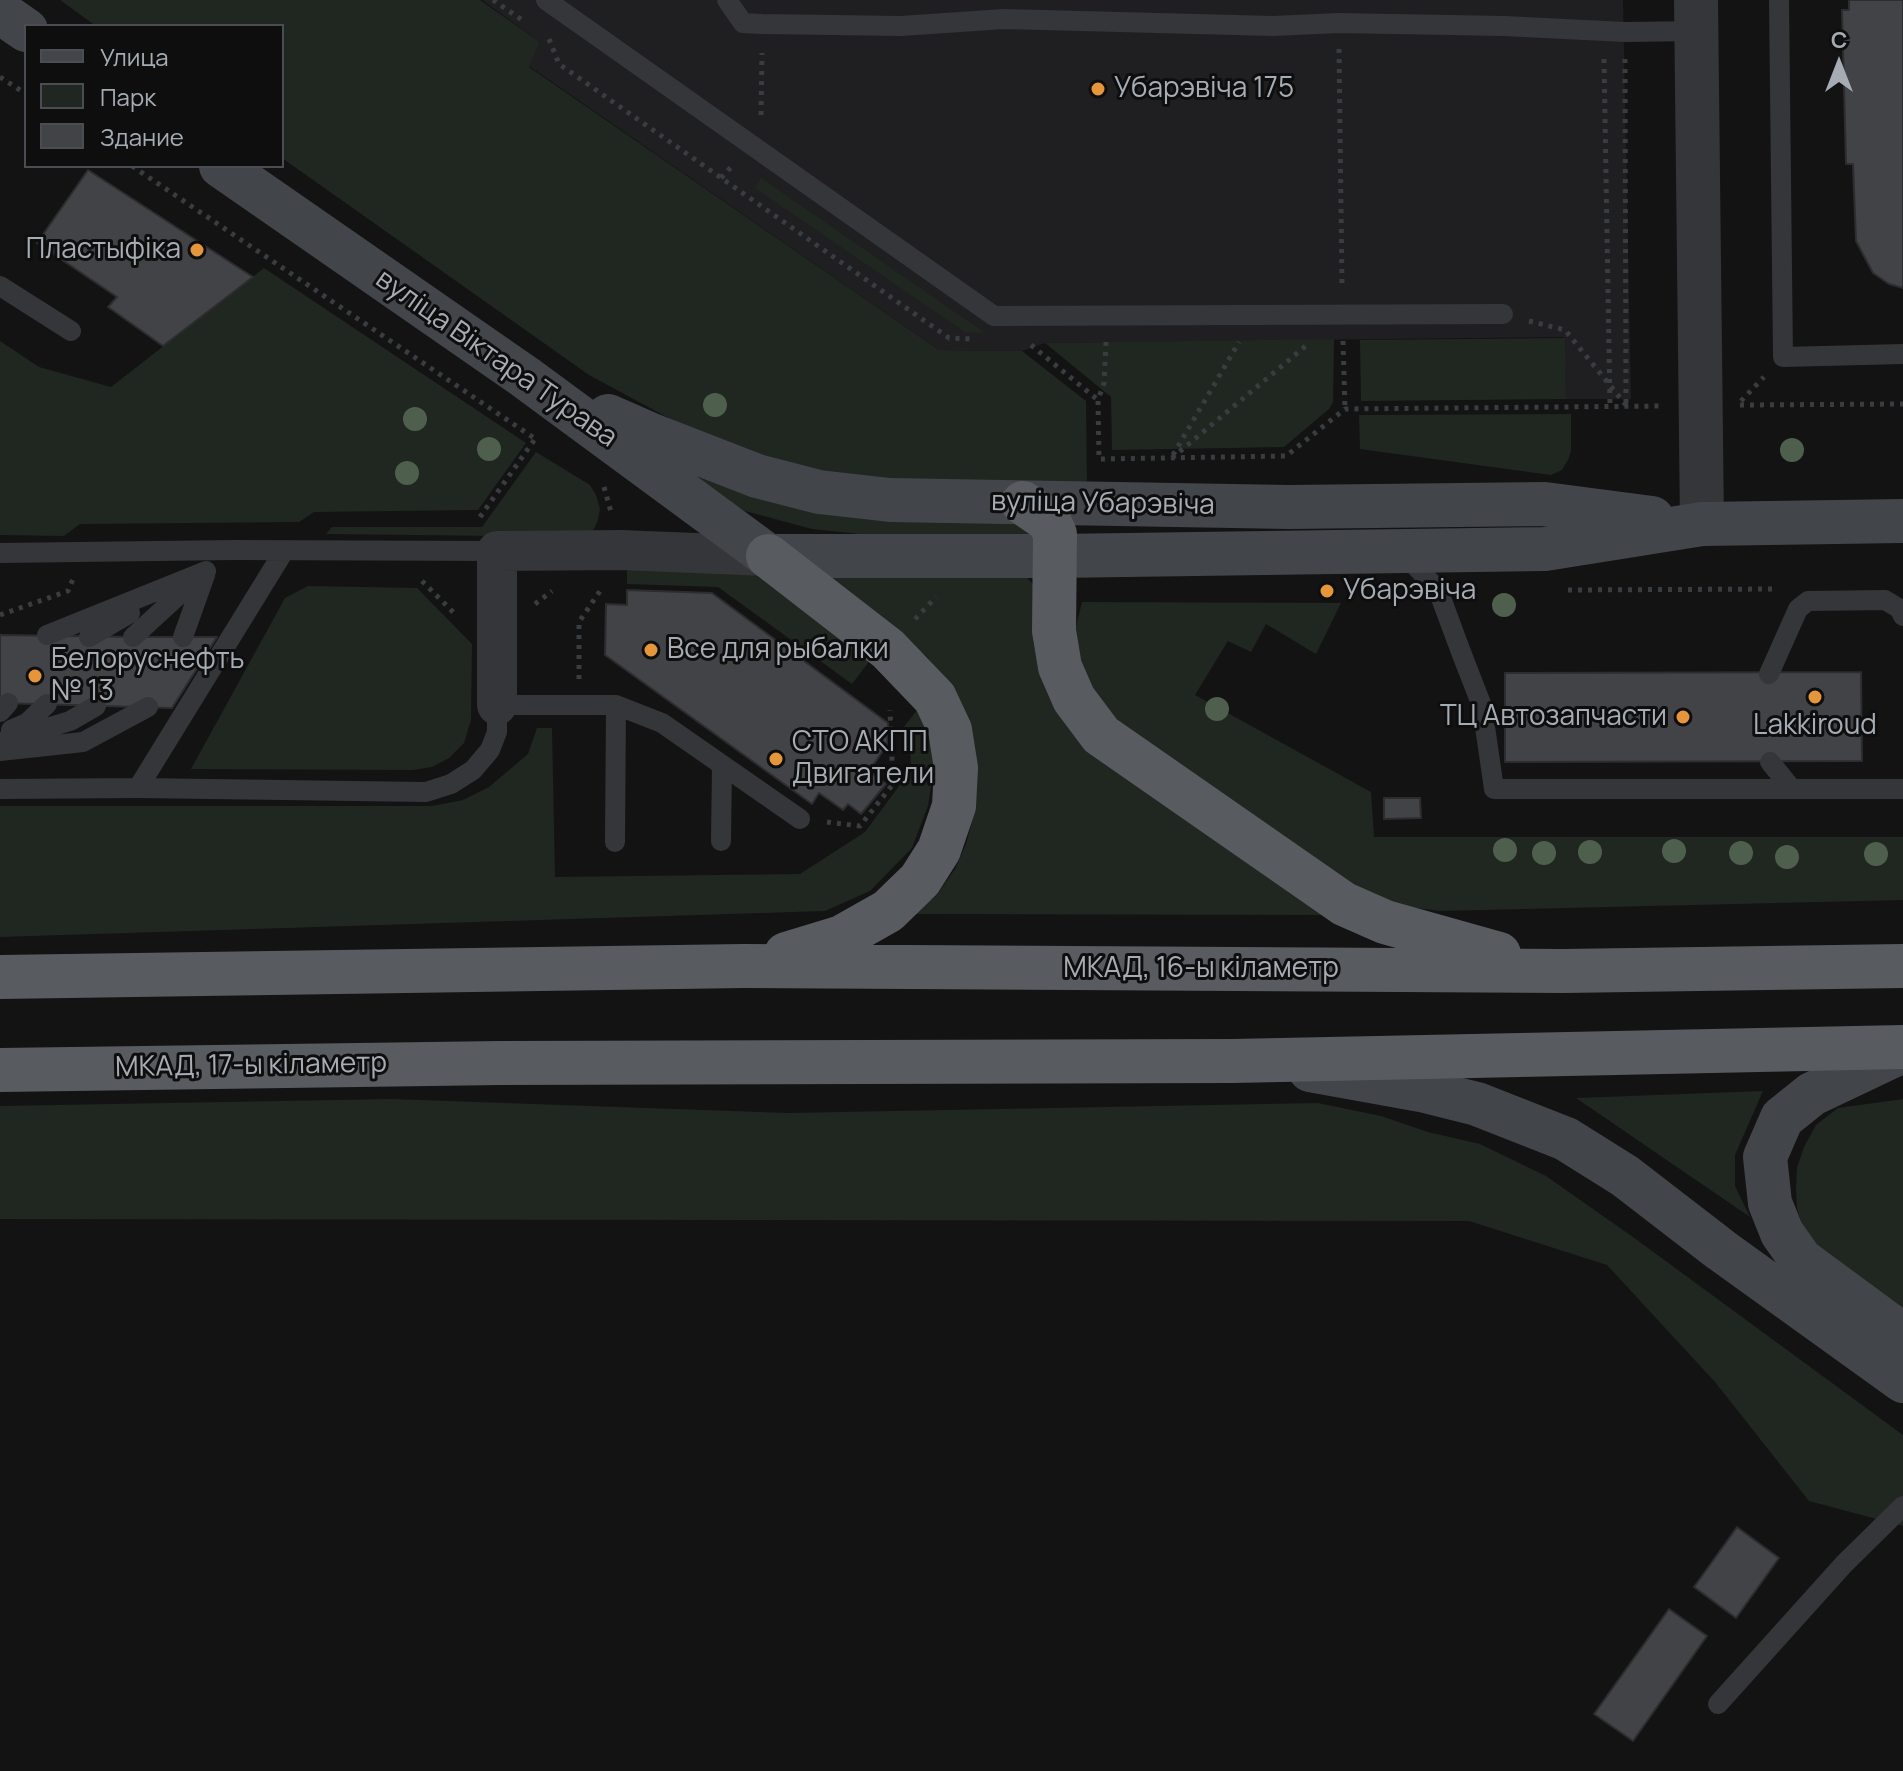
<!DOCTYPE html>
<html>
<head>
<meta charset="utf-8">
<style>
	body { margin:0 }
	#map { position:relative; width:1903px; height:1771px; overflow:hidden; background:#131314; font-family:Manrope,sans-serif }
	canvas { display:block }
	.legend { position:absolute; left:24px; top:24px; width:260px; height:144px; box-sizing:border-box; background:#0e0e0f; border:2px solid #4a4d51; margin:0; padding:10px 14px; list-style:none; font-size:24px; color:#a5acb4 }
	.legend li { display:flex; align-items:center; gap:16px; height:40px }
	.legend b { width:40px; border:2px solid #4a4d51 }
	.north { position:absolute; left:1799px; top:24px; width:80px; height:80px; -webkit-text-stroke:6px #0e0e0f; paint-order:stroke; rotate:0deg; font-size:22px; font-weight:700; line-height:32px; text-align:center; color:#a5acb4 }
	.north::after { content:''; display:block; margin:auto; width:28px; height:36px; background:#a5acb4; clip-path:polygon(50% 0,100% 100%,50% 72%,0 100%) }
</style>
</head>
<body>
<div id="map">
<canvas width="1903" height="1771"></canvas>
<ul class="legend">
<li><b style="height:10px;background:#424549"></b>Улица</li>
<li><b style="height:22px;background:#1f2720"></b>Парк</li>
<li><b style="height:22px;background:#424347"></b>Здание</li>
</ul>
<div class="north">С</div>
</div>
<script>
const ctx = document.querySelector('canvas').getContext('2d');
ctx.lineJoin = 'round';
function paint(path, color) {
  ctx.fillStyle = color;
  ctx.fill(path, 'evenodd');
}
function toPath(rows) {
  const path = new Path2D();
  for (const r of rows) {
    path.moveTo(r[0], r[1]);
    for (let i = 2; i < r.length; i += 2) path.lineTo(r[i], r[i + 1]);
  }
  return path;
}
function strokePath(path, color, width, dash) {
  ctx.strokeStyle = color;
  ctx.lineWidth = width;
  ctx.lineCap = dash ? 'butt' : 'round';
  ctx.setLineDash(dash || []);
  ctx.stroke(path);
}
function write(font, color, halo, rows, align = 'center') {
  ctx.font = font + ' Manrope,sans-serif';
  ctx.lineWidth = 6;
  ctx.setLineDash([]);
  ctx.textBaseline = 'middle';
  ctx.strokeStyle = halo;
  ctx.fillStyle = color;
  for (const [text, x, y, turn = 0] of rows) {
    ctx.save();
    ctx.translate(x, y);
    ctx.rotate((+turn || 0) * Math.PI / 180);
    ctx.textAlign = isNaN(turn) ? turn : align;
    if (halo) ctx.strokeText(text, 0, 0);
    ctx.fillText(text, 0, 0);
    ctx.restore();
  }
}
const built = toPath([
	[482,0,1623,0,1631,399,1566,399,1564,337,1045,343,1022,351,939,350,529,66,540,42]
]);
const green = toPath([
	[60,0,480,0,540,42,529,67,939,350,1022,351,1086,401,1087,487,888,480,815,470,754,454,689,429,589,375,282,158,282,26,96,26],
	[761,178,985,333,965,332,755,188],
	[264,268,526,443,478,510,314,512,299,522,80,524,64,536,0,535,0,341,39,367,111,387],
	[1565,338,1566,399,1361,401,1360,340],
	[1334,339,1333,402,1329,409,1284,447,1112,450,1111,397,1045,343],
	[1571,414,1571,451,1568,460,1562,470,1551,475,1360,449,1359,415],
	[536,452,590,485,596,495,600,509,598,520,594,529,585,537,326,534,332,527,482,527],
	[691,471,1012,519,1031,534,888,537,812,529,745,511,697,486],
	[627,568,760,574,871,659,852,684,718,587,627,584],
	[825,575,1026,577,1035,586,1033,641,1041,675,1322,915,914,914,936,896,955,869,966,844,974,814,940,673,926,656],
	[308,586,417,588,472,644,471,720,464,743,449,758,432,767,413,770,191,769,285,598],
	[1082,602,1341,603,1316,654,1266,624,1251,652,1228,641,1195,695,1371,792,1374,837,1903,837,1903,900,1440,911,1408,907,1347,885,1098,706,1085,690,1074,635],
	[921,705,930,735,934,767,928,806,912,848,870,891,825,911,0,937,0,806,432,806,463,800,489,787,528,754,537,728,552,728,555,877,800,874,865,832,911,770,910,747,903,728],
	[1763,1091,1735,1155,1735,1186,1750,1217,1576,1098],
	[392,1099,788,1113,1318,1103,1381,1116,1428,1132,1480,1144,1546,1176,1633,1237,1903,1435,1903,1526,1809,1501,1715,1382,1607,1265,1469,1221,0,1219,0,1106],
	[1903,1099,1903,1313,1818,1253,1804,1232,1797,1208,1796,1189,1797,1168,1804,1147,1816,1125,1838,1108]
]);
const building = toPath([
	[1849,0,1903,0,1903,288,1889,284,1873,273,1856,241,1853,164,1846,164,1842,10,1849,10,1849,0],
	[88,170,253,277,163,346,108,307,117,297,37,243,88,170],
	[627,590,712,593,888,723,887,745,869,771,886,784,861,814,848,804,843,810,819,793,812,804,605,655,606,604,627,605,627,590],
	[0,635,133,637,217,637,172,708,0,703,0,635],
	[1861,672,1862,761,1505,762,1505,673,1861,672],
	[1384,798,1420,798,1421,818,1384,819,1384,798],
	[1737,1527,1779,1558,1736,1618,1694,1587,1737,1527],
	[1669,1609,1707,1636,1633,1741,1594,1714,1669,1609]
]);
const path = toPath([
	[493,0,525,22],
	[549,39,559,64,949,338,975,339],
	[1339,49,1342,287],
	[1604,59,1610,406],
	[1625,59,1626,406],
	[0,77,26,94],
	[761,115,762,53],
	[132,166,534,438],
	[721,178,734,164],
	[1529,321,1565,330,1626,405],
	[1343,341,1345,409],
	[1106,342,1104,383,1098,400,1099,459,1286,456,1345,409,1662,406],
	[1031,345,1098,400],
	[1741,401,1764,377],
	[1740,405,1903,404],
	[1173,455,1239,342],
	[1172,458,1308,344],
	[604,487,611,512],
	[480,517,535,439],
	[422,581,457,616],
	[1568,590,1778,589],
	[535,604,552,591],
	[0,615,68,591,73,579],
	[915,619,936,597],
	[579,679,579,622,602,588],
	[827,822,860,826,893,784,890,710]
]);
const service = toPath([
	[546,0,994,316,1503,314],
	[727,0,743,23,762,24,901,26,1004,19,1273,26,1339,23,1504,26,1625,32,1697,31],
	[1779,0,1783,357,1903,354],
	[0,286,71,331],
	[0,553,234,550,497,551],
	[1406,556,1438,590,1461,652,1482,706,1494,789,1903,789],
	[47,635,206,571],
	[89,637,130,613],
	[133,637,194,581],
	[183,637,205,575],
	[1769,674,1798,609,1808,601,1885,600,1900,609,1903,616],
	[0,712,8,703],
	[11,730,27,723,47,704],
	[4,741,70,721,96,706],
	[0,751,83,742,148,707],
	[1770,762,1792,789],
	[138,788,284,551],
	[0,789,138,788,426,792,451,784,473,770,490,750,497,732,497,705,616,705,662,723,800,819],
	[721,841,722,765],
	[615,842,616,705],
	[1718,1704,1844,1564,1903,1506]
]);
const minor = toPath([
	[497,705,497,551,621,550,768,556]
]);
const tertiary = toPath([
	[1696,0,1702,524]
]);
const secondary = toPath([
	[0,12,26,30],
	[221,166,525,377,768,556,1056,556,1545,549,1702,524,1903,521],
	[608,416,649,434,757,476,819,492,890,500,1289,507,1545,504,1652,518],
	[1903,1051,1812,1094,1782,1118,1765,1157,1770,1203,1782,1233,1801,1260,1903,1335],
	[1310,1070,1421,1090,1477,1104,1566,1139,1625,1176,1721,1250,1903,1381]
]);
const trunk = toPath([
	[1023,503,1049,521,1055,534,1054,631,1060,667,1074,699,1101,735,1344,904,1385,922,1499,954],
	[768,556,888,649,935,698,950,730,956,768,954,806,939,850,920,880,888,911,842,937,786,954],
	[0,977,744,966,1563,971,1903,966],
	[0,1070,501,1063,1233,1061,1903,1047]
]);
const trees = [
	[715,405],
	[415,419],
	[489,449],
	[1792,450],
	[407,473],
	[1504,605],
	[1217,709],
	[1505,850],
	[1674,851],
	[1590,852],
	[1544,853],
	[1741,853],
	[1876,854],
	[1787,857]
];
const markers = [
	[1098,89,8,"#e5963a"],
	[197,250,8,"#e5963a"],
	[1327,591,8,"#e5963a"],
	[651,650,8,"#e5963a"],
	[35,676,8,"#e5963a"],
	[1815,697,8,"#e5963a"],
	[1683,717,8,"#e5963a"],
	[776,759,8,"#e5963a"]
];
const poiNames = [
	["Убарэвіча 175",1114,89],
	["Пластыфіка",181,250,"right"],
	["Убарэвіча",1343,591],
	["Все для рыбалки",667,650],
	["Белоруснефть",51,660],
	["№ 13",51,692],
	["ТЦ Автозапчасти",1667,717,"right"],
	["Lakkiroud",1815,726,"center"],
	["СТО АКПП",792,743],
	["Двигатели",792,775]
];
const streetNames = [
	["вуліца Віктара Турава",496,359,35],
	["вуліца Убарэвіча",1103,504,1],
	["МКАД, 16-ы кіламетр",1201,969],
	["МКАД, 17-ы кіламетр",251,1066,-1]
];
paint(built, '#1f1f21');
paint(green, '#1f2720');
paint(building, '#424347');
strokePath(building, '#2d2d30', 2);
strokePath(path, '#3a3d40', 5, [4, 6]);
strokePath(service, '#343639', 20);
strokePath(minor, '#343639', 40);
strokePath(tertiary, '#343639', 44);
strokePath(secondary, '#424549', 44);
strokePath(trunk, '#585c61', 44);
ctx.fillStyle = '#4f5f4e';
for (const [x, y] of trees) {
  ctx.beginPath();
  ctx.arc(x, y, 12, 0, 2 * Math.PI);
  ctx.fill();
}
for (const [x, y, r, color] of markers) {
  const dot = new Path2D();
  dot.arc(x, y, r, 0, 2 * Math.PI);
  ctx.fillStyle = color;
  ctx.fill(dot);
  strokePath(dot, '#0e0e0f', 3);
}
write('28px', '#a5acb4', '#0e0e0f', poiNames, 'left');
write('28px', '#a5acb4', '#0e0e0f', streetNames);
</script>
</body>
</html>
